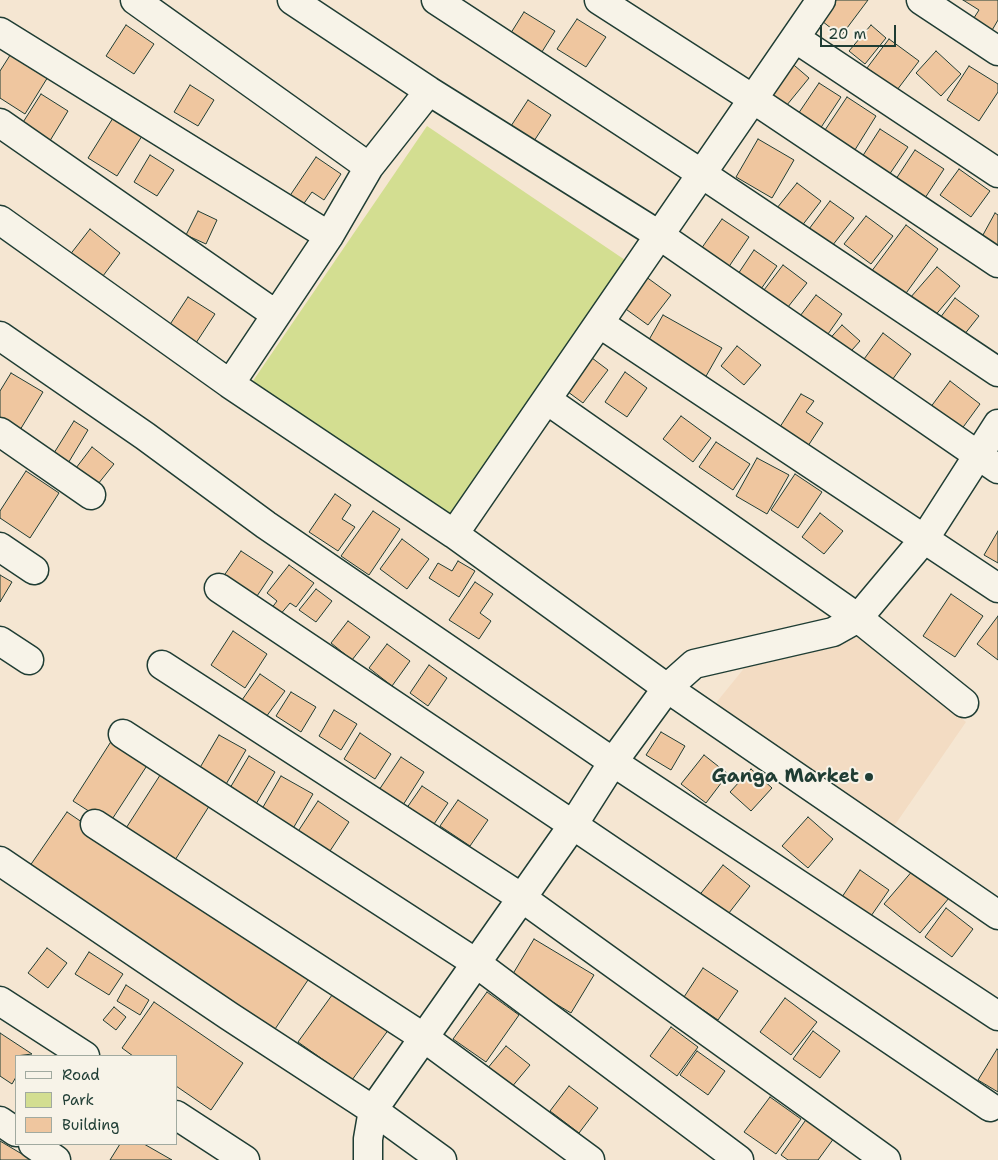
<!DOCTYPE html>
<html>
<head>
<meta charset="utf-8">
<style>
	body { margin:0 }
	#map { position:relative; width:998px; height:1160px; overflow:hidden; background:#f5e6d2; font-family:"Shantell Sans",sans-serif }
	canvas { display:block }
	.legend { position:absolute; left:15px; top:1055px; width:162px; height:90px; box-sizing:border-box; background:#f7f3e8; border:1px solid #a1aaa0; margin:0; padding:6px 9px; list-style:none; font-size:15px; color:#1f3d34 }
	.legend li { display:flex; align-items:center; gap:10px; height:25px }
	.legend b { width:25px; border:1px solid #a1aaa0 }
	.scale { position:absolute; left:820px; top:25px; width:76px; height:22px; box-sizing:border-box; border:2px solid #1f3d34; border-top:0; padding-left:6px; font-size:15px; line-height:18px; white-space:nowrap; color:#1f3d34; -webkit-text-stroke:4px #f7f3e8; paint-order:stroke }
</style>
</head>
<body>
<div id="map">
<canvas width="998" height="1160"></canvas>
<ul class="legend">
<li><b style="height:6px;background:#f7f3e8"></b>Road</li>
<li><b style="height:14px;background:#d3de91"></b>Park</li>
<li><b style="height:14px;background:#efc69f"></b>Building</li>
</ul>
<div class="scale">20 m</div>
</div>
<script>
const ctx = document.querySelector('canvas').getContext('2d');
ctx.lineJoin = 'round';
function paint(path, color) {
  ctx.fillStyle = color;
  ctx.fill(path, 'evenodd');
}
function toPath(rows) {
  const path = new Path2D();
  for (const r of rows) {
    path.moveTo(r[0], r[1]);
    for (let i = 2; i < r.length; i += 2) path.lineTo(r[i], r[i + 1]);
  }
  return path;
}
function strokePath(path, color, width, dash) {
  ctx.strokeStyle = color;
  ctx.lineWidth = width;
  ctx.lineCap = dash ? 'butt' : 'round';
  ctx.setLineDash(dash || []);
  ctx.stroke(path);
}
function write(font, color, halo, rows, align = 'center') {
  ctx.font = font + ' "Shantell Sans",sans-serif';
  ctx.lineWidth = 4;
  ctx.setLineDash([]);
  ctx.textBaseline = 'middle';
  ctx.strokeStyle = halo;
  ctx.fillStyle = color;
  for (const [text, x, y, turn = 0] of rows) {
    ctx.save();
    ctx.translate(x, y);
    ctx.rotate((+turn || 0) * Math.PI / 180);
    ctx.textAlign = isNaN(turn) ? turn : align;
    if (halo) ctx.strokeText(text, 0, 0);
    ctx.fillText(text, 0, 0);
    ctx.restore();
  }
}
const built = toPath([
	[857,631,966,722,890,832,711,709,750,661]
]);
const green = toPath([
	[427,126,628,262,443,534,242,397]
]);
const building = toPath([
	[824,0,868,0,841,36,813,14,824,0],
	[963,0,998,0,998,20,991,32,972,21,979,10,963,0],
	[524,12,555,31,540,55,509,36,524,12],
	[577,19,606,37,586,67,557,49,577,19],
	[126,25,154,44,134,74,106,56,126,25],
	[871,25,886,38,865,64,849,51,871,25],
	[889,39,919,61,897,90,867,68,889,39],
	[14,49,51,72,25,114,0,98,0,71,14,49],
	[936,51,961,74,941,96,916,73,936,51],
	[788,60,809,78,782,111,761,92,788,60],
	[969,66,998,84,998,92,979,121,947,100,969,66],
	[819,83,841,97,818,132,796,117,819,83],
	[190,85,214,100,198,126,174,112,190,85],
	[41,94,68,111,48,144,20,127,41,94],
	[847,97,876,116,853,153,823,133,847,97],
	[528,100,551,115,534,141,511,126,528,100],
	[113,118,142,136,117,176,88,158,113,118],
	[880,129,908,147,889,175,862,157,880,129],
	[758,139,794,160,772,198,736,177,758,139],
	[915,150,944,169,925,198,896,179,915,150],
	[150,155,174,170,157,196,134,182,150,155],
	[316,157,341,174,324,200,312,192,300,209,287,200,316,157],
	[959,169,990,191,971,217,940,195,959,169],
	[797,183,821,201,801,227,777,208,797,183],
	[830,201,854,218,832,246,809,229,830,201],
	[198,211,217,220,206,244,186,235,198,211],
	[995,213,998,215,998,250,978,244,995,213],
	[866,216,893,236,871,264,844,244,866,216],
	[722,219,749,237,728,268,701,249,722,219],
	[906,225,938,249,904,296,871,272,906,225],
	[90,229,120,253,100,280,69,256,90,229],
	[754,250,777,266,761,289,738,274,754,250],
	[783,265,807,283,784,312,761,294,783,265],
	[937,267,960,286,933,318,910,298,937,267],
	[638,271,671,295,648,325,616,302,638,271],
	[816,295,842,314,821,344,794,324,816,295],
	[188,297,215,314,194,346,167,329,188,297],
	[955,298,979,316,960,340,937,322,955,298],
	[663,315,722,348,705,378,646,345,663,315],
	[842,325,860,341,844,359,826,343,842,325],
	[883,333,911,354,887,387,859,366,883,333],
	[737,346,761,365,744,385,721,366,737,346],
	[584,352,608,370,583,403,560,386,584,352],
	[625,372,647,388,627,417,605,402,625,372],
	[11,373,43,392,20,430,0,418,0,391,11,373],
	[950,381,980,404,961,430,930,408,950,381],
	[801,394,814,401,806,412,823,423,806,449,778,430,801,394],
	[681,416,711,438,693,462,663,439,681,416],
	[74,421,88,430,64,470,49,461,74,421],
	[716,442,750,464,733,490,699,467,716,442],
	[92,447,114,464,94,489,73,472,92,447],
	[757,458,789,475,767,514,736,496,757,458],
	[26,471,59,493,30,538,0,518,0,511,26,471],
	[795,474,822,492,798,528,771,510,795,474],
	[335,494,351,505,342,519,355,527,338,551,309,532,335,494],
	[373,511,400,529,369,575,341,556,373,511],
	[820,513,843,531,824,554,802,537,820,513],
	[998,531,998,563,984,555,998,531],
	[402,539,429,559,407,589,380,569,402,539],
	[241,551,273,572,255,599,223,577,241,551],
	[458,561,475,571,459,597,429,578,438,563,452,571,458,561],
	[289,565,314,583,296,607,290,603,279,616,271,609,277,601,267,593,289,565],
	[0,575,12,582,0,602,0,575],
	[475,582,493,594,480,613,491,621,479,639,449,620,475,582],
	[316,589,332,601,316,622,299,610,316,589],
	[951,594,983,616,955,657,923,636,951,594],
	[998,616,998,660,977,644,998,616],
	[348,621,370,637,352,660,331,643,348,621],
	[233,631,267,654,245,688,211,665,233,631],
	[387,644,410,661,392,686,369,668,387,644],
	[429,665,447,678,428,706,410,693,429,665],
	[260,674,285,691,266,717,242,700,260,674],
	[291,692,316,707,301,732,276,716,291,692],
	[334,710,357,724,341,750,319,736,334,710],
	[661,732,685,746,671,770,646,755,661,732],
	[360,733,391,754,375,779,344,759,360,733],
	[219,735,246,750,225,786,198,771,219,735],
	[112,740,148,764,109,824,73,801,112,740],
	[704,755,728,774,706,803,681,784,704,755],
	[249,756,275,772,256,804,230,788,249,756],
	[401,757,424,772,403,805,379,790,401,757],
	[164,769,213,800,170,868,121,836,164,769],
	[751,769,772,788,751,811,730,792,751,769],
	[281,776,313,794,291,832,259,814,281,776],
	[422,786,448,803,430,830,404,812,422,786],
	[458,800,488,820,470,846,440,826,458,800],
	[318,801,349,822,328,854,297,833,318,801],
	[67,812,310,977,269,1038,25,873,67,812],
	[808,817,833,839,808,868,782,846,808,817],
	[723,865,750,886,725,918,698,897,723,865],
	[914,869,949,898,920,933,884,904,914,869],
	[860,870,889,890,871,916,842,897,860,870],
	[946,908,973,929,952,957,925,937,946,908],
	[534,939,594,975,571,1013,511,977,534,939],
	[47,948,67,963,48,988,28,973,47,948],
	[89,952,123,974,109,995,75,974,89,952],
	[703,968,738,991,718,1020,684,997,703,968],
	[126,985,149,1000,140,1015,117,1001,126,985],
	[335,991,389,1029,352,1080,298,1042,335,991],
	[487,992,519,1015,486,1062,453,1039,487,992],
	[785,998,817,1022,791,1055,760,1032,785,998],
	[154,1002,243,1063,211,1110,176,1086,176,1056,133,1056,122,1048,154,1002],
	[114,1007,126,1017,116,1030,103,1020,114,1007],
	[671,1027,698,1047,677,1076,650,1056,671,1027],
	[813,1031,840,1051,820,1078,793,1059,813,1031],
	[0,1033,32,1054,16,1056,16,1077,12,1084,0,1076,0,1033],
	[506,1046,530,1065,506,1094,482,1075,506,1046],
	[997,1049,998,1050,998,1092,978,1080,997,1049],
	[697,1051,725,1071,708,1095,680,1075,697,1051],
	[569,1086,598,1108,579,1133,550,1111,569,1086],
	[770,1097,801,1119,776,1154,744,1132,770,1097],
	[810,1114,837,1134,818,1160,788,1160,781,1155,810,1114],
	[0,1141,32,1160,0,1160,0,1141],
	[120,1144,144,1144,172,1160,110,1160,120,1144]
]);
const street = toPath([
	[135,0,369,167],
	[292,0,429,91,659,235,998,469],
	[436,0,702,174,998,372],
	[599,0,753,99,998,263],
	[921,0,998,51],
	[0,32,329,236],
	[795,38,998,173],
	[429,91,369,167,329,236,230,384,454,534,667,688,998,915],
	[0,123,275,314],
	[0,220,230,384],
	[599,323,998,588],
	[0,336,145,436,266,525,613,762,998,1016],
	[547,400,858,618,964,703],
	[0,432,91,495],
	[454,534,821,0],
	[0,547,34,570],
	[219,588,573,825,990,1107],
	[0,641,29,660],
	[162,665,522,898,886,1160],
	[123,734,476,963,739,1160],
	[95,824,423,1037,590,1160],
	[0,861,229,1016,373,1110,442,1160],
	[0,1001,85,1056],
	[176,1115,245,1160],
	[0,1121,16,1132],
	[33,1144,56,1160],
	[368,1160,368,1139,373,1110,573,825,613,762,667,688,694,664,833,632,858,618,925,538,998,424]
]);
const markers = [
	[869,777,5,"#1f3d34"]
];
const poiNames = [
	["Ganga Market",859,777]
];
paint(built, '#f3dcc3');
paint(green, '#d3de91');
paint(building, '#efc69f');
strokePath(building, '#1f3d34', 1);
strokePath(street, '#1f3d34', 31);
strokePath(street, '#f7f3e8', 28);
for (const [x, y, r, color] of markers) {
  const dot = new Path2D();
  dot.arc(x, y, r, 0, 2 * Math.PI);
  ctx.fillStyle = color;
  ctx.fill(dot);
  strokePath(dot, '#f7f3e8', 2);
}
write('bold 19px', '#1f3d34', '#f7f3e8', poiNames, 'right');
</script>
</body>
</html>
